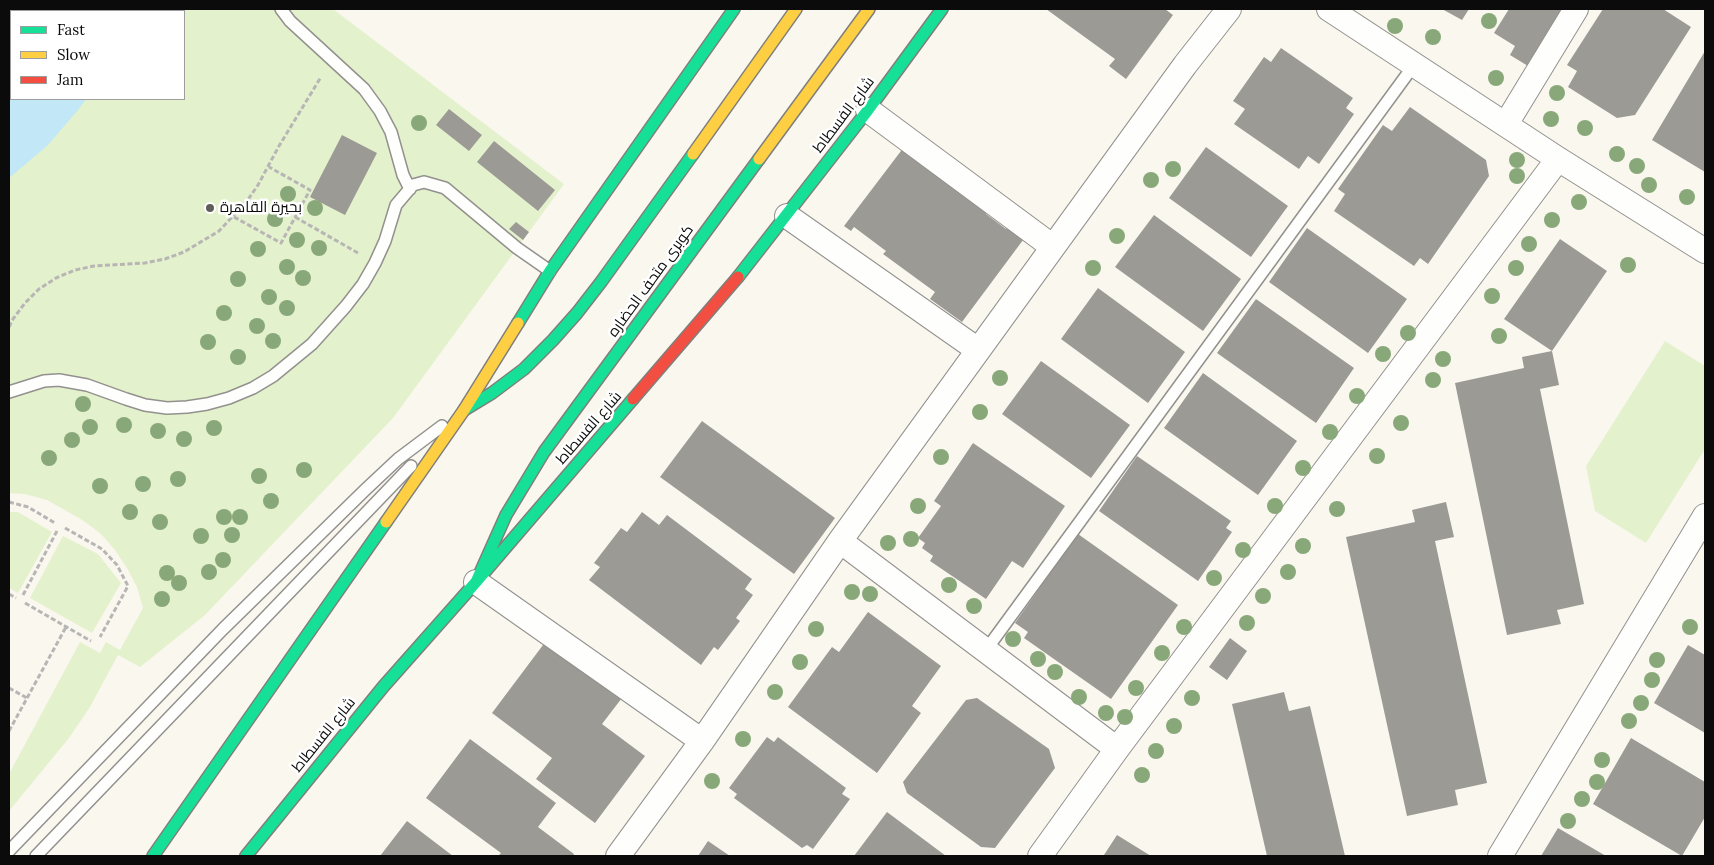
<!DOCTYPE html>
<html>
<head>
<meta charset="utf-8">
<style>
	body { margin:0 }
	#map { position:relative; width:1714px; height:865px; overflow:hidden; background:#faf7ef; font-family:Lora,serif }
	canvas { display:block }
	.frame { position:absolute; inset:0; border:10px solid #0b0b0b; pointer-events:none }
	.legend { position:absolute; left:10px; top:10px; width:175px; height:90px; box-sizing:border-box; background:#fff; border:1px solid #9d9d9d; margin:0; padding:6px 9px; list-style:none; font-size:15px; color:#0b0b0b }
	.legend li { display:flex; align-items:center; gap:10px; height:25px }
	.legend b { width:25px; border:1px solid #9d9d9d }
</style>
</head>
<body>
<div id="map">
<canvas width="1714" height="865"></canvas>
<div class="frame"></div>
<ul class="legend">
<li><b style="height:6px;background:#16e098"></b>Fast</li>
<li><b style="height:6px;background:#ffcf43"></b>Slow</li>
<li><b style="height:6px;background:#f24e42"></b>Jam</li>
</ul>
</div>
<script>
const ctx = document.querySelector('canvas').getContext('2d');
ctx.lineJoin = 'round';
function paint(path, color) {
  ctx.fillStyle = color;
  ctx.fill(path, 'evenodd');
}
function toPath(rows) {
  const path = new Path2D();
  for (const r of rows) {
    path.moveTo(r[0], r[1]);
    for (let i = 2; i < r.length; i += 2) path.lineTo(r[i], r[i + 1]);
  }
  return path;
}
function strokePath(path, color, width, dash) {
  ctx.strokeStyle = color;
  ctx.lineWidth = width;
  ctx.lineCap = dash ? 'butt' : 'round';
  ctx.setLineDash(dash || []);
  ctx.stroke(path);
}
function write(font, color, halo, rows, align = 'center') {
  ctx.font = font + ' Lora,Cairo,serif';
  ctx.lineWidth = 5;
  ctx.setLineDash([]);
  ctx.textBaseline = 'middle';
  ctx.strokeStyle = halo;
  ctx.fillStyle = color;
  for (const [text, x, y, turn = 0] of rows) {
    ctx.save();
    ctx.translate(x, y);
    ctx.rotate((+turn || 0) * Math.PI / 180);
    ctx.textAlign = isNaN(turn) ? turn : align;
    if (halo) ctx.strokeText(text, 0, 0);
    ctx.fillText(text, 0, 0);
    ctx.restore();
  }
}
const green = toPath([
	[9,9,333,9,564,184,393,418,205,615,140,667,118,655,90,707,69,738,9,811,9,774,80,642,100,653,106,642,120,650,143,608,137,587,127,568,115,550,101,534,84,521,47,500,25,494,9,493],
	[11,11,184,11,184,99,11,99],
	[1665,341,1705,366,1705,449,1646,543,1595,511,1586,466],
	[9,512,18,512,52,532,18,593,9,588],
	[63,536,98,554,121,583,92,633,30,598]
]);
const water = toPath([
	[9,9,135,9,134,11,11,11,11,99,86,99,78,110,47,146,9,178]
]);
const building = toPath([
	[1046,9,1165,9,1173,15,1126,79,1109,66,1115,59],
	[1442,9,1469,9,1462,20],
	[1509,9,1563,9,1528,66,1510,55,1515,46,1494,33],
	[1603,9,1663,9,1691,27,1635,115,1617,118,1568,87,1577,71,1567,65],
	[1281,48,1353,98,1346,108,1354,114,1319,164,1308,156,1299,169,1234,124,1245,109,1233,101,1264,57,1271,62],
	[1705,51,1705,172,1652,140],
	[1410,107,1486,160,1489,176,1428,264,1420,258,1414,266,1334,211,1345,194,1338,189,1383,125,1392,131],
	[449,109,482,135,469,151,436,125],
	[342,135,377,153,345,215,310,197],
	[494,141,555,190,538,211,477,162],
	[904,147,983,201,986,214,1006,229,1009,224,1026,236,962,322,930,299,935,292,883,254,886,251,854,227,851,231,844,226],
	[1206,147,1288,206,1251,257,1169,198],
	[1154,215,1241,279,1203,331,1115,267],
	[516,222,529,232,523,240,509,229],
	[1307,228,1407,299,1368,353,1269,282],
	[1560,239,1607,271,1552,351,1504,319],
	[1098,288,1185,352,1148,403,1061,339],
	[1256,299,1354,368,1316,423,1217,353],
	[1552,351,1559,385,1540,389,1584,604,1557,610,1561,624,1507,635,1455,383,1524,368,1522,357],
	[1041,361,1130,425,1091,478,1002,414],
	[1203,373,1297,441,1258,495,1164,428],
	[702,421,835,518,794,574,660,477],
	[973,443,1065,506,1023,568,1012,561,986,599,930,561,933,556,922,548,925,543,918,538,941,506,934,501],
	[1137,456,1231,521,1226,528,1232,532,1198,581,1099,511],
	[1446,502,1454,537,1435,541,1487,783,1455,790,1458,805,1407,816,1346,537,1415,522,1412,510],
	[642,512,659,525,667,515,752,579,745,589,753,595,736,618,740,621,718,650,714,647,701,665,589,580,600,567,594,563,621,528,627,532],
	[1078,534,1178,605,1111,699,1024,638,1028,632,1015,623],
	[868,612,941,666,912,706,921,713,877,773,788,707,832,647,839,652],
	[549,637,625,694,602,724,645,756,595,823,536,779,552,758,492,713],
	[1230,638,1247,651,1227,680,1209,667],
	[1688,645,1705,655,1705,733,1654,703],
	[1284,692,1289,711,1310,706,1345,856,1267,856,1232,704],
	[977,698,1049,749,1055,768,995,848,981,847,907,793,903,782,966,700],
	[767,737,774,742,778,737,846,788,842,794,850,799,813,849,807,845,802,848,734,798,737,794,729,788],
	[1631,738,1705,782,1705,817,1682,856,1593,804],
	[470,739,556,803,538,827,574,854,573,856,498,856,501,853,426,798],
	[887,812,946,856,854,856],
	[407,821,453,856,380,856],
	[1558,828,1606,856,1541,856],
	[1117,835,1151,856,1107,856,1104,855],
	[708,841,730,856,698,856]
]);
const path = toPath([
	[234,217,281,243,310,190,269,167],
	[295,217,358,253],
	[9,327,13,319,25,303,39,289,56,278,75,270,94,266,145,263,165,259,184,252,219,231,247,201,258,185,279,146,321,77],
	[9,502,28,507,55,523],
	[65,528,102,549,117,565,128,586,100,637],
	[9,594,16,598],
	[23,595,57,531],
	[25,603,91,641],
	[9,688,27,698],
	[9,731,66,627]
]);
const lane = toPath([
	[281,9,290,21,364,89,380,111,391,132,403,175,410,189],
	[9,392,44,381,59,380,87,385,126,399,145,405,167,408,187,407,207,404,229,398,253,388,273,376,312,344,346,306,363,284,375,263,385,241,396,205,413,185,424,182,445,188,517,248,550,271],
	[986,650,1414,65],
	[9,851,223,629,365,490,398,459,442,426],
	[36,856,411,466]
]);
const street = toPath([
	[1329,9,1558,159,1705,251],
	[868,110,1053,247],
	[1506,124,1576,9],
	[787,216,978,350],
	[840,541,1117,749],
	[476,582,702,741],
	[618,856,702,741,840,541,1185,65,1229,9],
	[1040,856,1117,749,1558,159],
	[1500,856,1705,516]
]);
const fast = toPath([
	[738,277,868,110,942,9],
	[518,323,550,271,734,9],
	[464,410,492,393,524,369,553,340,577,313,601,282,693,154],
	[476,582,506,515,544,452,759,159],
	[153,856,386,522],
	[246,856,383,687,476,582,633,399]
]);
const slow = toPath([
	[693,154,796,9],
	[759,159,869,9],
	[386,522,464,410,518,323]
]);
const jam = toPath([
	[633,399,738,277]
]);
const trees = [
	[1489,21],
	[1395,26],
	[1433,37],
	[1496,78],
	[1557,93],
	[1551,119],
	[419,123],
	[1585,128],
	[1617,154],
	[1517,160],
	[1637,166],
	[1173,169],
	[1517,176],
	[1151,180],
	[1649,185],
	[288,194],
	[1687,197],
	[1579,202],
	[315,208],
	[275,219],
	[1552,220],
	[1117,236],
	[297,240],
	[1529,244],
	[319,248],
	[258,249],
	[1628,265],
	[287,267],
	[1093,268],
	[1516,268],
	[303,278],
	[238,279],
	[1492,296],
	[269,297],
	[287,308],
	[224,313],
	[257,326],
	[1408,333],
	[1499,336],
	[273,341],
	[208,342],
	[1383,354],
	[238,357],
	[1443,359],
	[1000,378],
	[1433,380],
	[1357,396],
	[83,404],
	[980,412],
	[1401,423],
	[124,425],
	[90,427],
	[214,428],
	[158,431],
	[1330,432],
	[184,439],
	[72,440],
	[1377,456],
	[941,457],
	[49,458],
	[1303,468],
	[304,470],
	[259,476],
	[178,479],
	[143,484],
	[100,486],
	[271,501],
	[918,506],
	[1275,506],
	[1337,509],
	[130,512],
	[224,517],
	[240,517],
	[160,522],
	[232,535],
	[201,536],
	[911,539],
	[888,543],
	[1303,546],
	[1243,550],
	[223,560],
	[209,572],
	[1288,572],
	[167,573],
	[1214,578],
	[179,583],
	[949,585],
	[852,592],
	[870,594],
	[1263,596],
	[162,599],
	[974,606],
	[1247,623],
	[1184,627],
	[1690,627],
	[816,629],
	[1013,639],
	[1162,653],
	[1038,659],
	[1657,660],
	[800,662],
	[1055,672],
	[1652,680],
	[1136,688],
	[775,692],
	[1079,697],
	[1192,698],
	[1641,703],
	[1106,713],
	[1125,717],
	[1629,721],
	[1174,726],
	[743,739],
	[1156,751],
	[1602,760],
	[1142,775],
	[712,781],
	[1597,782],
	[1582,799],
	[1568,821]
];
const markers = [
	[210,208,5,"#5f5e5b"]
];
const streetNames = [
	["شارع الفسطاط",844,115,-53],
	["كوبرى متحف الحضاره",651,281,-54],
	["شارع الفسطاط",589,428,-49],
	["شارع الفسطاط",324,735,-51]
];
const poiNames = [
	["بحيرة القاهرة",220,208]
];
paint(green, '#e4f1cd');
paint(water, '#c2e7f7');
paint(building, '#9c9a95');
strokePath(lane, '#93918e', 14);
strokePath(street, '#93918e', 26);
strokePath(fast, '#807f7b', 14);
strokePath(slow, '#807f7b', 14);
strokePath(jam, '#807f7b', 14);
strokePath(path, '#b7b6b5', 3, [5, 2.5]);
strokePath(lane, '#fefefd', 11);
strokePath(street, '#fefefd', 24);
strokePath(fast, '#16e098', 11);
strokePath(slow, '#ffcf43', 11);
strokePath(jam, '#f24e42', 11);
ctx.fillStyle = '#89a879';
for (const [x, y] of trees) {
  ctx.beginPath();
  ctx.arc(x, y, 8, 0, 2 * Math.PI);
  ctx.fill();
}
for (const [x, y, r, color] of markers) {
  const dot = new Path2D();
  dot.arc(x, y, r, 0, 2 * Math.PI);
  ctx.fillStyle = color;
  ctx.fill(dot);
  strokePath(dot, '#fff', 2);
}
write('15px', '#0b0b0b', '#fff', streetNames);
write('15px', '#0b0b0b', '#fff', poiNames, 'left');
</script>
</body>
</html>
